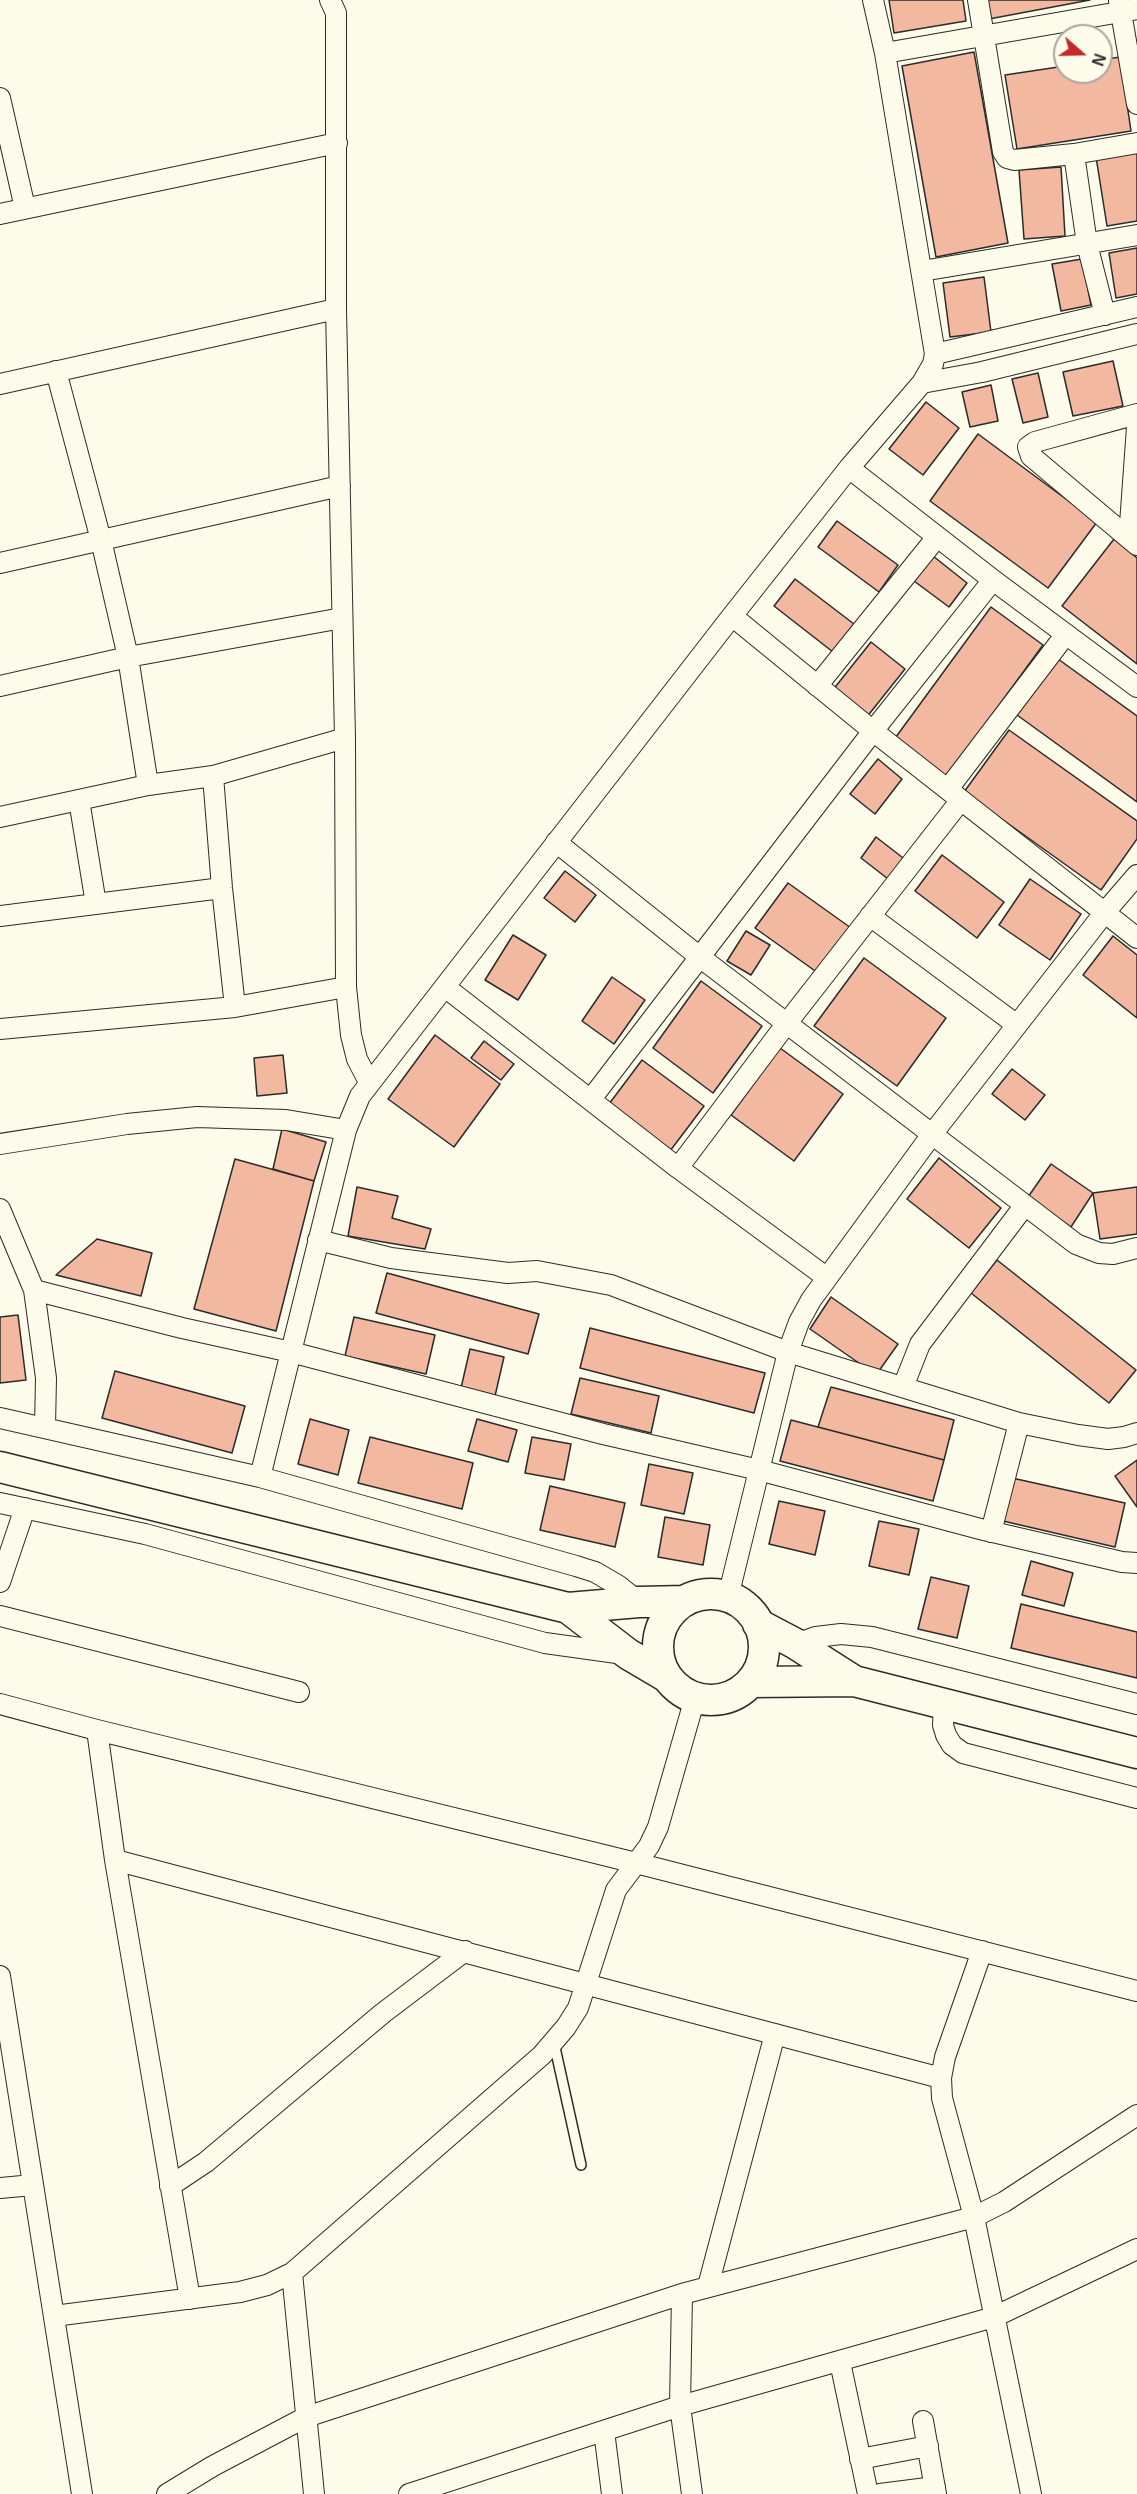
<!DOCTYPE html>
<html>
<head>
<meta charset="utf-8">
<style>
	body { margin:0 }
	#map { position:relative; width:1137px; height:2494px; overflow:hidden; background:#fdfbea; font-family:Arial,sans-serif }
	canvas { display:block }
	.north { position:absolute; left:1053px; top:24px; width:60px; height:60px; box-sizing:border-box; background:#fdfbea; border:2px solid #a9a89e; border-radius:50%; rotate:110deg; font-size:16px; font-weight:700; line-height:24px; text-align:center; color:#2b2b2b }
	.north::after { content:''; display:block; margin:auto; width:21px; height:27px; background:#c62828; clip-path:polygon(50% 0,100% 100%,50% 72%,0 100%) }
</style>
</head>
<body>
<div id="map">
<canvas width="1137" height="2494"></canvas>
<div class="north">N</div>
</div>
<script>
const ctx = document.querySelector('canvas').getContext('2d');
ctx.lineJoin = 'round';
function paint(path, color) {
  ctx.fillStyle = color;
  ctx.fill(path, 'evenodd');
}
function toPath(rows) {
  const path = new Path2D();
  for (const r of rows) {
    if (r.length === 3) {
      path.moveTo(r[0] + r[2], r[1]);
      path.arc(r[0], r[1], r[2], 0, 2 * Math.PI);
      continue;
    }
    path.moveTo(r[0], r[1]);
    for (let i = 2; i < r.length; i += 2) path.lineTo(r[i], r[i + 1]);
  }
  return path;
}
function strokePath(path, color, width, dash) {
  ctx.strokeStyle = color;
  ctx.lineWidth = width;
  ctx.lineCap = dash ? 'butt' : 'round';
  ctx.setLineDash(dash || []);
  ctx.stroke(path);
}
const building = toPath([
	[889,0,963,0,966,21,894,33,889,0],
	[986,0,1090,0,989,19,986,0],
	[974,52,1008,243,936,257,902,66,974,52],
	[1120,57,1131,131,1017,149,1005,75,1065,66,1065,72,1101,72,1101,60,1120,57],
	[1137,150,1137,221,1107,226,1096,157,1137,150],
	[1061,167,1065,236,1024,239,1019,170,1061,167],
	[1137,248,1137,294,1116,298,1109,253,1137,248],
	[1082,259,1091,305,1061,311,1052,264,1082,259],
	[984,277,991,332,950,337,943,283,984,277],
	[1113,361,1123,406,1073,416,1063,372,1113,361],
	[1038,373,1048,417,1023,423,1012,379,1038,373],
	[991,385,998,421,970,427,962,392,991,385],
	[926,402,959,428,923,475,889,449,926,402],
	[978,434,1097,522,1048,588,930,501,978,434],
	[837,521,898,565,879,592,818,547,837,521],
	[1114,539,1137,558,1137,664,1062,606,1114,539],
	[933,556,967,583,949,607,914,581,933,556],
	[795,579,854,624,833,652,774,606,795,579],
	[991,607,1043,645,945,779,893,741,991,607],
	[871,642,905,669,866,718,832,691,871,642],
	[1058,659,1137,716,1137,802,1017,715,1058,659],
	[1009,730,1137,821,1137,839,1101,890,964,792,1009,730],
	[878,759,902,779,875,814,850,794,878,759],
	[876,837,907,861,892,882,861,858,876,837],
	[942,855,1004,902,977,938,915,891,942,855],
	[565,871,596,895,575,922,544,898,565,871],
	[1030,879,1081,914,1050,960,999,925,1030,879],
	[788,883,851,928,818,973,755,928,788,883],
	[746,931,770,945,751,975,727,961,746,931],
	[513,935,546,955,518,1000,485,980,513,935],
	[1113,936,1137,955,1137,1018,1083,975,1113,936],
	[864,958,946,1018,897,1086,814,1026,864,958],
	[612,977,645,1000,614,1044,582,1021,612,977],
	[701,981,762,1026,713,1093,653,1048,701,981],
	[435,1035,500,1084,454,1147,388,1099,435,1035],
	[484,1041,514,1064,501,1080,471,1058,484,1041],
	[780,1048,843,1094,794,1161,731,1115,780,1048],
	[283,1055,287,1093,257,1096,254,1058,283,1055],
	[642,1060,704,1106,670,1151,609,1104,642,1060],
	[1012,1069,1045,1095,1025,1120,992,1094,1012,1069],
	[282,1129,326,1142,314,1181,273,1169,282,1129],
	[939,1158,1001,1208,969,1248,907,1199,939,1158],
	[235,1159,314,1181,276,1331,194,1309,235,1159],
	[1051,1164,1093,1193,1071,1227,1028,1197,1051,1164],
	[357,1187,398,1196,392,1218,431,1229,425,1249,348,1236,357,1187],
	[1137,1187,1137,1234,1100,1239,1093,1193,1137,1187],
	[97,1239,152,1253,141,1296,56,1275,97,1239],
	[997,1260,1136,1370,1109,1403,971,1293,997,1260],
	[387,1273,539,1314,528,1354,376,1313,387,1273],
	[831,1297,898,1344,876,1375,810,1329,831,1297],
	[18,1315,26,1380,0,1383,0,1317,18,1315],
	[354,1317,435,1335,426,1374,345,1356,354,1317],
	[590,1328,765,1373,754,1413,580,1368,590,1328],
	[470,1349,504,1357,495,1396,461,1388,470,1349],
	[115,1371,245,1406,232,1453,102,1418,115,1371],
	[580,1378,659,1396,651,1433,571,1414,580,1378],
	[831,1387,954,1420,944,1460,818,1427,831,1387],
	[310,1419,349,1430,338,1475,298,1464,310,1419],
	[477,1419,517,1430,508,1462,468,1451,477,1419],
	[791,1420,944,1460,933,1501,780,1461,791,1420],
	[370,1437,473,1463,462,1509,358,1483,370,1437],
	[532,1437,571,1444,564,1480,525,1473,532,1437],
	[1137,1460,1137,1507,1115,1476,1137,1460],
	[649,1464,693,1473,684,1514,641,1505,649,1464],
	[1012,1478,1125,1503,1115,1547,1003,1521,1012,1478],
	[550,1486,625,1503,615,1547,540,1530,550,1486],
	[779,1501,825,1511,815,1555,769,1544,779,1501],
	[665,1517,710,1525,703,1565,658,1557,665,1517],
	[879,1521,919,1529,909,1575,869,1566,879,1521],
	[1031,1561,1073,1573,1064,1606,1022,1595,1031,1561],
	[931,1577,969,1586,957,1638,918,1629,931,1577],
	[1021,1604,1137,1632,1137,1678,1011,1648,1021,1604]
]);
const lane = toPath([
	[554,2043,581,2165]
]);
const street = toPath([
	[330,0,336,13,336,309,345,738,346,987,351,1035,357,1059,369,1082],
	[978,0,1003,152,1007,158,1014,160,1074,154,1087,244,1105,315],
	[1119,1,1137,104],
	[885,53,1137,9],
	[0,98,25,208],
	[1074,154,1137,143],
	[0,214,337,143],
	[922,271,1137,235],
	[935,354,1137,307],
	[56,371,101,540,128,657,148,785],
	[922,383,982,372,1137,334],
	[0,384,336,309],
	[1137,414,1035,442,1028,447,1031,456,1137,545],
	[849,468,993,580,1137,687],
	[1129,538,1137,427],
	[0,563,340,486],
	[732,616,873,731,1137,938],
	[0,686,128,657,342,618],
	[817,686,937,537],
	[213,776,222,888,235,1007],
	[948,789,1066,634],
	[79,800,96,904],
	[0,817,148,785,213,776,345,738],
	[556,842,701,958,1076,1244,1099,1253,1113,1254,1137,1248],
	[0,916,222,888],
	[870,916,1017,1025],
	[445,987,678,1168,826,1277],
	[0,1029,235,1007,346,987],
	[591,1099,873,731,993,580],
	[0,1144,127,1124,197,1117,286,1120,346,1130],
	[678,1168,787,1023,961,800],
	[0,1209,34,1290,46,1378,45,1427],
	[318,1240,391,1258,508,1273,537,1271,611,1285,788,1352,1019,1423,1078,1435,1108,1439,1124,1437,1137,1433],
	[34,1290,182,1328,291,1352,603,1434,759,1470,984,1530,1122,1562,1137,1563],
	[903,1387,920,1344,1025,1205],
	[0,1418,260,1477,576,1566,595,1572,619,1586,639,1602],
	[260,1477,346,1130,360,1096,732,616,849,468,922,383,933,364,935,354,885,53,873,0],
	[0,1503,145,1534,545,1643,624,1654],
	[991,1532,1019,1423],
	[0,1582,25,1508],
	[728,1597,788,1352,799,1322,811,1300,933,1133,1105,912,1137,875],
	[0,1616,299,1692],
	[796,1644,816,1637,841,1634,872,1637,1137,1704],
	[944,1703,943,1725,946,1735,952,1745,963,1753,1137,1798],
	[0,1704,97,1730,636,1863,1137,1991],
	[97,1730,115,1860,190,2299],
	[115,1860,941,2078],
	[982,1951,945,2057,941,2078,942,2098,974,2217,1031,2494],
	[0,1976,82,2494],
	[170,2186,206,2162,383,2013,465,1951],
	[0,2188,33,2185],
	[292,2273,314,2494],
	[708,2286,775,2034],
	[682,2294,680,2406,692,2494],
	[54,2316,240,2292,267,2285,292,2273,542,2055,566,2027,578,2008,616,1890,649,1846,658,1827,695,1698],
	[840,2362,868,2494],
	[923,2421,936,2494],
	[604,2431,612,2494],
	[860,2459,928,2446],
	[167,2494,213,2466,306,2417,682,2294,974,2217,1004,2202,1137,2115],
	[409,2494,680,2406,994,2317,1137,2249],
	[880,2494,935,2487]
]);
const primary = toPath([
	[0,1467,568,1608,639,1602,685,1601],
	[711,1647,53],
	[568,1608,628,1654,667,1677],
	[758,1624,796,1644,854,1681],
	[751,1682,854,1681,1137,1753]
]);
paint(building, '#f2b8a0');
strokePath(building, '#2b2b2b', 1.5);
strokePath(lane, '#2b2b2b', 12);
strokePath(street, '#2b2b2b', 22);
strokePath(primary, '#2b2b2b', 33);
strokePath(lane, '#fdfbea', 9);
strokePath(street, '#fdfbea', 20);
strokePath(primary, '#fdfbea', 30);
</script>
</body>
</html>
